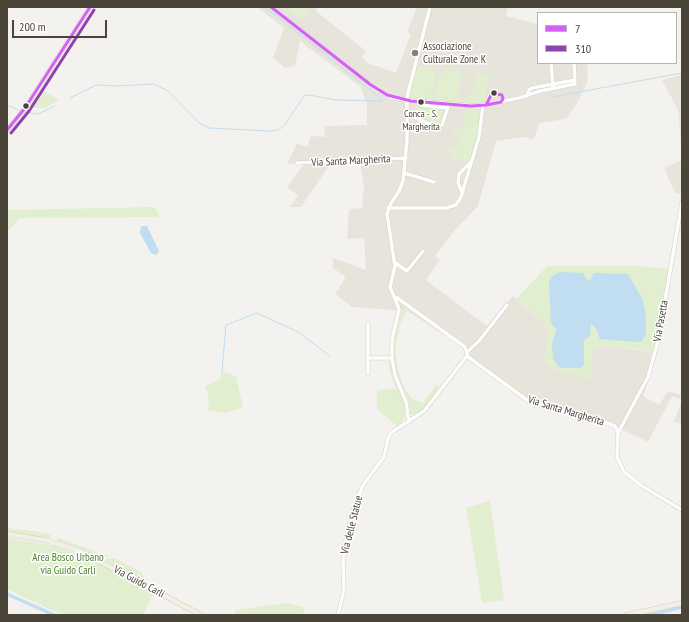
<!DOCTYPE html>
<html>
<head>
<meta charset="utf-8">
<style>
	body { margin:0 }
	#map { position:relative; width:689px; height:622px; overflow:hidden; background:#f4f2ee; font-family:"PT Sans Narrow",sans-serif }
	canvas { display:block }
	.frame { position:absolute; inset:0; border:8px solid #4b4439; pointer-events:none }
	.legend { position:absolute; left:537px; top:12px; width:140px; height:52px; box-sizing:border-box; background:#fff; border:1px solid #b7b4b0; margin:0; padding:5px 7px; list-style:none; font-size:12px; color:#4b4439 }
	.legend li { display:flex; align-items:center; gap:8px; height:20px }
	.legend b { width:20px; border:1px solid #b7b4b0 }
	.scale { position:absolute; left:12px; top:20px; width:95px; height:18px; box-sizing:border-box; border:2px solid #4b4439; border-top:0; padding-left:5px; font-size:12px; line-height:14px; white-space:nowrap; color:#4b4439; -webkit-text-stroke:3px #fff; paint-order:stroke }
</style>
</head>
<body>
<div id="map">
<canvas width="689" height="622"></canvas>
<div class="frame"></div>
<ul class="legend">
<li><b style="height:5px;background:#d65ff4"></b>7</li>
<li><b style="height:5px;background:#8e44ad"></b>310</li>
</ul>
<div class="scale">200 m</div>
</div>
<script>
const ctx = document.querySelector('canvas').getContext('2d');
ctx.lineJoin = 'round';
function paint(path, color) {
  ctx.fillStyle = color;
  ctx.fill(path, 'evenodd');
}
function toPath(rows) {
  const path = new Path2D();
  for (const r of rows) {
    path.moveTo(r[0], r[1]);
    for (let i = 2; i < r.length; i += 2) path.lineTo(r[i], r[i + 1]);
  }
  return path;
}
function strokePath(path, color, width, dash) {
  ctx.strokeStyle = color;
  ctx.lineWidth = width;
  ctx.lineCap = dash ? 'butt' : 'round';
  ctx.setLineDash(dash || []);
  ctx.stroke(path);
}
function write(font, color, halo, rows, align = 'center') {
  ctx.font = font + ' "PT Sans Narrow",sans-serif';
  ctx.lineWidth = 3;
  ctx.setLineDash([]);
  ctx.textBaseline = 'middle';
  ctx.strokeStyle = halo;
  ctx.fillStyle = color;
  for (const [text, x, y, turn = 0] of rows) {
    ctx.save();
    ctx.translate(x, y);
    ctx.rotate((+turn || 0) * Math.PI / 180);
    ctx.textAlign = isNaN(turn) ? turn : align;
    if (halo) ctx.strokeText(text, 0, 0);
    ctx.fillText(text, 0, 0);
    ctx.restore();
  }
}
const residential = toPath([
	[257,7,317,7,316,11,366,51,362,57,368,63,396,73,411,34,407,32,417,7,508,7,506,16,538,24,538,63,587,63,588,81,576,105,566,119,539,123,534,139,523,137,496,141,478,206,455,230,435,256,440,260,426,280,487,326,513,296,549,329,545,362,593,345,658,352,643,396,659,405,668,391,682,395,682,424,674,421,682,400,672,396,648,442,623,430,598,422,558,411,534,407,466,359,471,352,407,311,352,307,335,294,346,277,333,268,333,258,366,270,364,238,347,239,349,209,362,208,364,186,360,163,329,166,301,207,290,207,298,195,287,187,304,164,287,164,297,143,307,147,311,136,325,137,324,126,367,125,367,105,361,87,300,41,295,66,285,68,273,58,284,28],
	[682,75,682,155,678,110,662,80],
	[682,160,682,194,675,193,664,168]
]);
const green = toPath([
	[285,7,312,7,301,20],
	[417,64,433,68,436,77,431,100,408,97],
	[448,68,462,72,457,96,470,99,477,73,490,76,483,104,434,100,438,78],
	[42,90,59,100,46,108,30,108],
	[416,105,448,108,442,125,436,123,435,126,413,117],
	[466,107,477,107,480,113,481,120,469,163,451,158,453,152,441,147,441,145,456,149,460,138,453,136,455,128,463,130],
	[154,207,159,213,158,217,20,218,7,232,7,210],
	[547,266,636,266,669,269,656,341,653,351,593,345,591,379,552,369,545,362,549,329,516,299],
	[589,283,596,333,595,327,591,324,584,339,584,365,552,344,556,329],
	[403,308,408,308,400,324,395,350,398,370,404,387,411,398,423,403,436,385,439,387,424,409,415,415,410,414,409,403,397,378,393,358,395,332],
	[388,361,390,361,393,374,405,405,405,416,398,427,377,409,377,390,396,389,390,372],
	[222,372,236,376,243,408,223,413,208,410,209,399,205,386,219,380],
	[490,501,504,600,482,603,466,508],
	[7,528,33,531,51,535,50,539,8,532],
	[57,537,101,554,109,555,110,556,96,556,57,541],
	[7,538,55,546,91,559,154,592,143,615,62,615,7,589],
	[115,558,141,572,148,584,101,559],
	[287,603,305,608,303,615,235,615,235,610]
]);
const water = toPath([
	[141,226,147,226,159,251,156,255,151,253,140,233],
	[560,272,583,273,589,282,594,273,628,274,643,300,646,318,646,333,642,341,635,342,600,339,595,327,591,324,590,336,584,340,584,365,581,368,560,368,553,359,552,344,556,329,551,323,549,282,552,276]
]);
const stream = toPath([
	[265,7,383,100],
	[552,97,682,73],
	[70,98,96,85,117,86,154,84,168,91,199,123,209,128,269,131,278,130,284,126,304,96,309,95,336,100,383,101],
	[7,105,21,111],
	[24,112,38,114,55,106],
	[222,371,226,325,257,313,298,332,330,356]
]);
const canal = toPath([
	[7,594,54,615],
	[650,615,682,607]
]);
const minor = toPath([
	[271,7,379,91,390,97,404,100,477,106,519,98,540,91,575,84,574,63],
	[551,63,553,86],
	[527,96,529,90,532,88,575,80],
	[420,105,448,108],
	[486,105,489,96,494,93,502,95,503,99,501,102],
	[413,117,435,126],
	[442,125,448,107],
	[7,130,25,108,90,7],
	[297,163,406,158],
	[404,173,434,182],
	[462,192,458,183,459,174,470,163],
	[388,208,446,208,456,205,461,197,479,137,483,105],
	[394,262,407,271,423,251],
	[396,297,465,347,468,357,527,400,537,404,585,415,615,426,618,433,617,457,624,472,642,486,682,510],
	[467,352,479,341,507,305],
	[368,358,392,358],
	[368,374,368,324],
	[409,422,406,402,395,375,392,358,392,340,399,309,390,287,395,266,387,214,390,205,399,191,403,181,407,140,407,97,430,7],
	[618,433,648,377,658,341,682,202],
	[338,615,344,590,343,564,345,545,352,513,363,485,384,457,388,438,392,432,424,411,467,356]
]);
const major = toPath([
	[7,534,45,540,80,551,201,615],
	[627,615,682,603]
]);
const bus1 = toPath([
	[271,7,371,85,387,95,411,101,471,106,486,105],
	[492,93,502,95,503,99,501,102,486,105,492,93],
	[7,130,25,108,90,7]
]);
const bus2 = toPath([
	[11,133,29,111,94,10]
]);
const markers = [
	[415,53,4,"#868178"],
	[494,93,3.5,"#4b4439"],
	[421,102,3.5,"#4b4439"],
	[26,106,3.5,"#4b4439"]
];
const busNames = [
	["Conca - S.",421,114],
	["Margherita",421,127]
];
const poiNames = [
	["Associazione",423,47],
	["Culturale Zone K",423,60]
];
const streetNames = [
	["Via Santa Margherita",351,161,-3],
	["Via Pasetta",661,321,-80],
	["Via Santa Margherita",566,411,17],
	["Via delle Statue",352,525,-76],
	["Via Guido Carli",139,582,28]
];
const parkNames = [
	["Area Bosco Urbano",68,558],
	["via Guido Carli",68,571]
];
paint(residential, '#e7e4dc');
paint(green, '#e1eecf');
paint(water, '#c0ddf1');
strokePath(stream, '#c0ddf1', 1);
strokePath(canal, '#c0ddf1', 3.5);
strokePath(minor, '#d2d0cb', 4.5);
strokePath(major, '#d6cebb', 5.5);
strokePath(minor, '#fdfdfc', 3.5);
strokePath(major, '#f2efe6', 4.5);
strokePath(bus1, '#d65ff4', 3);
strokePath(bus2, '#8e44ad', 3);
for (const [x, y, r, color] of markers) {
  const dot = new Path2D();
  dot.arc(x, y, r, 0, 2 * Math.PI);
  ctx.fillStyle = color;
  ctx.fill(dot);
  strokePath(dot, '#fff', 1.5);
}
write('10px', '#4b4439', '#fff', busNames);
write('11px', '#4b4439', '#fff', poiNames, 'left');
write('11px', '#4b4439', '#fff', streetNames);
write('11px', '#4a7f2a', '#fff', parkNames);
</script>
</body>
</html>
